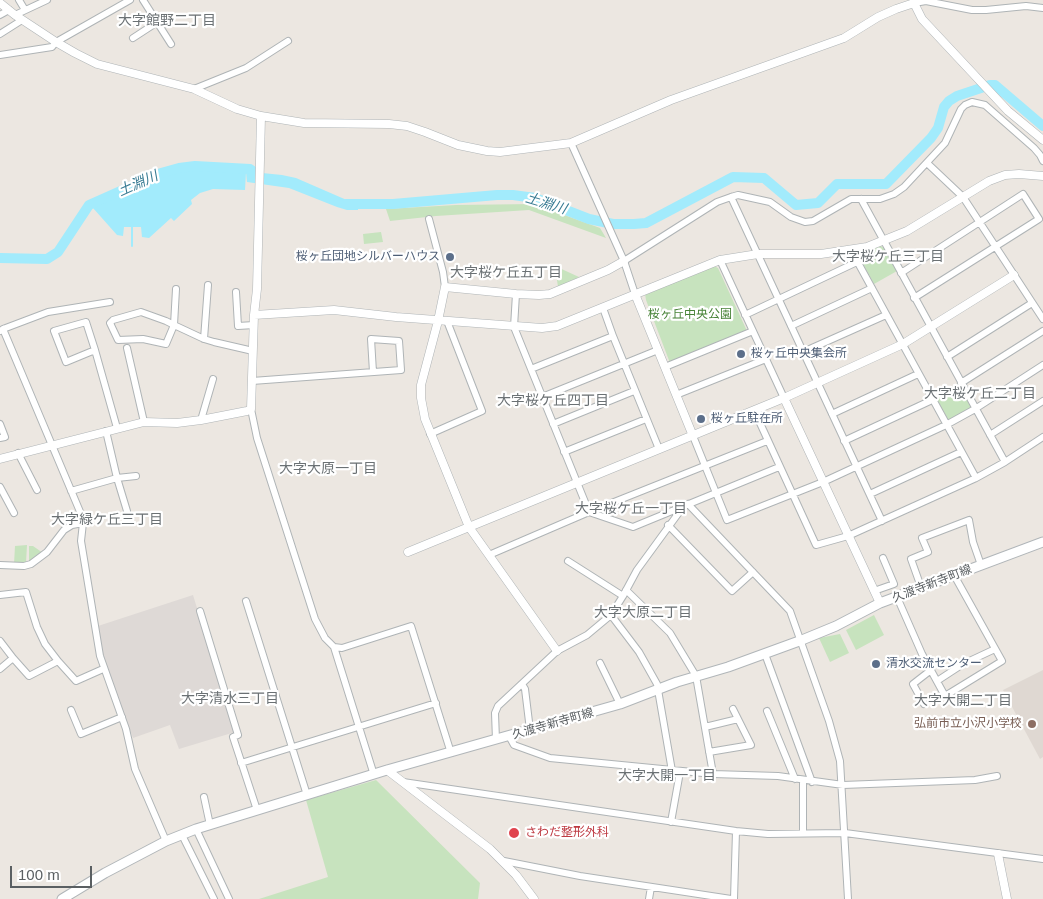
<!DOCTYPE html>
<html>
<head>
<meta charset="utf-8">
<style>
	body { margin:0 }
	#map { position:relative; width:1043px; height:899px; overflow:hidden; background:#ece7e1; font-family:Helvetica,sans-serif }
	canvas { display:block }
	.scale { position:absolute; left:10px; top:866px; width:82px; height:22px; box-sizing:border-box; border:2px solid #5a5f62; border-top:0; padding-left:6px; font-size:15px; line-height:18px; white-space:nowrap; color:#5a5f62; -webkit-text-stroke:4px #fff; paint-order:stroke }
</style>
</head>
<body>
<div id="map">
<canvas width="1043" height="899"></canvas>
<div class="scale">100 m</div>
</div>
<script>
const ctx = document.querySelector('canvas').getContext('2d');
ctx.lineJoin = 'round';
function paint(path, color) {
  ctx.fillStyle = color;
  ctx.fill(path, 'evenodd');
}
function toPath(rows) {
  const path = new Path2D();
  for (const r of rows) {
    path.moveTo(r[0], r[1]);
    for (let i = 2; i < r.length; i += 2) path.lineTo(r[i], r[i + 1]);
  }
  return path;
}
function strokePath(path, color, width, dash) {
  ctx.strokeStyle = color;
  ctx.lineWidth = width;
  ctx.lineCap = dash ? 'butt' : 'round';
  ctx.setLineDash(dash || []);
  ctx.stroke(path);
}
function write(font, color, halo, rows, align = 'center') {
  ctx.font = font + ' Helvetica,"Noto Sans JP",sans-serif';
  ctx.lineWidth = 4.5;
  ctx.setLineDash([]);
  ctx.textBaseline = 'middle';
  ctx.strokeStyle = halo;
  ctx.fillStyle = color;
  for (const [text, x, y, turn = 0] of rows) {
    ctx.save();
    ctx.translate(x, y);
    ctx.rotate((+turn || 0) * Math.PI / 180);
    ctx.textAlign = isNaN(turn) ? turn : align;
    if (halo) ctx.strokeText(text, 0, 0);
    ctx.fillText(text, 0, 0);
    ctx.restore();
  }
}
const industrial = toPath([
	[193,595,235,732,179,749,170,725,133,738,103,658,98,626]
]);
const education = toPath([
	[1043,670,1043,757,1040,759,1003,690]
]);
const green = toPath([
	[534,204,600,228,606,238,529,210,436,216,390,221,386,209,456,205],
	[381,232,383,242,364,244,363,234],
	[881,246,886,250,897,271,874,284,857,253,863,253],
	[712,265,718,268,747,331,670,363,646,300,645,294],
	[555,266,579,277,558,287],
	[958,383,972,408,949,421,935,396],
	[27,545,26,563,14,564,15,546],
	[29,546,33,546,43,553,29,562],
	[874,615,884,635,856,650,846,630],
	[840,634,849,653,830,662,819,638],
	[376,780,480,883,478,899,259,899,328,877,306,800]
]);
const water = toPath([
	[198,167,250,172,250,170,246,168,256,169,262,173,282,175,296,178,349,201,358,203,358,210,347,210,337,207,289,188,247,182,246,172,245,190,213,189,200,193,191,200,192,204,174,221,171,218,149,238,142,237,141,227,124,227,123,236,117,235,93,208,165,173,181,169]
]);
const stream = toPath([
	[132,246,132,227]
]);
const river = toPath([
	[346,204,393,204,497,195,513,195,535,198,589,219,613,224,634,224,646,223,733,177,764,178,796,205,818,203,837,184,886,184,931,138,938,128,944,107,949,101,957,96,990,85,995,85,1043,126],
	[0,258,47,259,58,252,89,205,161,173,179,168,195,166,250,169,257,174]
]);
const minor = toPath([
	[19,0,25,10],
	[143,0,171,44],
	[914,3,926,1,972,10,986,10,1026,6,1043,8],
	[0,15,9,10],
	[15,15,47,0],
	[0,34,22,20],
	[133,38,156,23],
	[0,55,52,47,56,42,130,0],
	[194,89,246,68,288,41],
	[571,143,624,261,635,294],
	[927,163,963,197,1043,319],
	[731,197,882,521],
	[861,199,1005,462],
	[429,219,443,272,445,287],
	[851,250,976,478],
	[720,260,784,398],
	[624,261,717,202,731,197,738,195,770,202,791,217,805,222,813,221,851,199,880,199,894,194,904,187,945,143,961,109,965,105,972,102,985,105,1034,148,1040,155,1043,161],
	[901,273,1023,194,1039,219,914,298],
	[176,289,174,325,166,344,143,339,118,340,110,323,113,320,141,312,166,321,174,325,204,339,214,342,253,351],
	[236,292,238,326,254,325],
	[516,294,514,327,589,512,633,527,779,467],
	[745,315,857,262],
	[791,326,872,288],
	[3,329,48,312,110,302],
	[0,331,3,329,81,514,83,523,81,541,100,656,126,729,135,769,166,841],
	[613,336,659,449],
	[204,339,208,285],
	[127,348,144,422],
	[95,350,66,362,54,331,86,322,95,350,117,428],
	[803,352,886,315],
	[947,357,1032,303],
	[665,367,753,331],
	[531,369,613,336,603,308],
	[252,381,401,370,399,341,371,339,373,372],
	[961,383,1043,331],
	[676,395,766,359],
	[542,397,658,350],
	[251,409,257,438,315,619,325,638,334,647,374,775],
	[754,410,816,545,848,536,976,478,1005,462,1043,437],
	[832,414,918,374],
	[201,420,213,379],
	[0,424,5,437,0,438],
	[553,424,634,391],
	[106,431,117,478,127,511],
	[430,434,482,411,447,321],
	[990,435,1043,401],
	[693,436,727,520,823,482,946,425,975,409,1043,365],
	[844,441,932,400],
	[564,452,646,419],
	[18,453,37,490],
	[0,487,14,513],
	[71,491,117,478,136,476],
	[870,494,961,452],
	[688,504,790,611,829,721,840,761,848,899],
	[668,525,732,591,753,572],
	[489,555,589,512,767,441],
	[568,561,623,596],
	[0,565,24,566,31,564,47,552,64,530,72,525,83,523],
	[921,587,911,559,928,552,922,538,969,520,973,542,981,565],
	[626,590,670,633,696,676,713,774],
	[874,591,894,584,883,558],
	[0,595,26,592,37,627,45,644,58,661],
	[897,597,922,654,945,696,1002,661,954,575],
	[246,601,307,795],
	[200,611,238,735,233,737,257,810],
	[611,615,639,652,657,684,672,771],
	[0,641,13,658],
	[334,647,342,648,411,626,451,753],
	[765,654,812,782],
	[600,663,620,704],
	[0,669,13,658,29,676,58,661,76,681,103,669],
	[937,681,963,664,995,649],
	[522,684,525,689,530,730],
	[924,704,913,684,931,670],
	[71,710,81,734,122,717],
	[767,711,795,779],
	[705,727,738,719],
	[509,736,514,745,550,758,713,774,778,776,843,785,975,780,997,776],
	[496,740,495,713,498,706,557,651,587,635,611,615,623,596,637,570,683,507],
	[709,752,751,745,733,709],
	[241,763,436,703],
	[403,782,736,831,768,834,845,833,1043,859],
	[204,797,210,825],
	[671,822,680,772],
	[196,829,229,899],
	[803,833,803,781],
	[182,835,214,899],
	[504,861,580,876,731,899],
	[649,899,651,887],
	[734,899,736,831]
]);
const tertiary = toPath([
	[915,0,914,3,922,19,1008,111,1043,140],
	[0,3,15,15,56,42,75,53,97,64,194,89,237,109,261,116,304,123,389,124,407,126,425,132,458,145,487,151,500,152,571,143,671,100,844,38,878,17,896,9,914,3],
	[635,294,693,436],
	[254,315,334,310,396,317,542,328,557,326,720,260,758,254,821,254,867,247,907,231,989,181,1005,175,1019,174,1043,176],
	[784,398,880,603],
	[0,459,144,422,177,423,201,420,247,411,251,409,254,315,257,289,261,116],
	[408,552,784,398,903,344,1014,275],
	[557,651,469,527,425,419,421,398,421,385,438,321,445,287,516,294,539,295,550,294,608,270,624,261],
	[387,770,490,849,516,875,534,899],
	[998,854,1007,899]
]);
const secondary = toPath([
	[62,899,105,873,166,841,196,829,387,770,620,704,677,682,728,667,802,640,836,626,880,603,1043,542]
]);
const markers = [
	[450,257,5,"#5c6f8a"],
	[741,354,5,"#5c6f8a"],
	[701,419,5,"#5c6f8a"],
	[876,664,5,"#5c6f8a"],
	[1032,724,5,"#8d6e63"],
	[514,833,6,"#e0444e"]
];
const serviceNames = [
	["桜ヶ丘団地シルバーハウス",440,257,"right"],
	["桜ヶ丘中央集会所",751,354],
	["桜ヶ丘駐在所",711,419],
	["清水交流センター",886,664]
];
const parkNames = [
	["桜ヶ丘中央公園",690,315]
];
const streetNames = [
	["久渡寺新寺町線",932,584,-21],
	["久渡寺新寺町線",553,724,-16]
];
const educationNames = [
	["弘前市立小沢小学校",1022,724]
];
const healthNames = [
	["さわだ整形外科",525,833]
];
const neighbourhoodNames = [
	["大字館野二丁目",167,21],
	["大字桜ケ丘三丁目",888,257],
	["大字桜ケ丘五丁目",506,273],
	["大字桜ケ丘二丁目",980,394],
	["大字桜ケ丘四丁目",553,401],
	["大字大原一丁目",328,469],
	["大字桜ケ丘一丁目",631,509],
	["大字緑ケ丘三丁目",107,520],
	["大字大原二丁目",643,613],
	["大字清水三丁目",230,699],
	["大字大開二丁目",963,701],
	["大字大開一丁目",667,776]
];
const waterNames = [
	["土淵川",138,184,-24],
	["土淵川",546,204,17]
];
paint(industrial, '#ded9d6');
paint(education, '#dfd8d2');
paint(green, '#c7e3be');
paint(water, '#a2ebfc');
strokePath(stream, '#a2ebfc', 2);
strokePath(river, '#a2ebfc', 10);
strokePath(minor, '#afb4b6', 8);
strokePath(tertiary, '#afb4b6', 9);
strokePath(secondary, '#b1b6b9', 11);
strokePath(minor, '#fff', 6);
strokePath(tertiary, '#fff', 8);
strokePath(secondary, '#fff', 9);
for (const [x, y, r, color] of markers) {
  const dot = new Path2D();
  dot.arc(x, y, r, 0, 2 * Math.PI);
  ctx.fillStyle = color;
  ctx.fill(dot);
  strokePath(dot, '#fff', 2);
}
write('12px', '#4e5e75', '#fff', serviceNames, 'left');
write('12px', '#478337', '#fff', parkNames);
write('12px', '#5a5f62', '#fff', streetNames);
write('12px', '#785e54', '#fff', educationNames, 'right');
write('12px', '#be3a42', '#fff', healthNames, 'left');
write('14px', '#6b7174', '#fff', neighbourhoodNames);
write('italic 14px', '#387b93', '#fff', waterNames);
</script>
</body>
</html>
